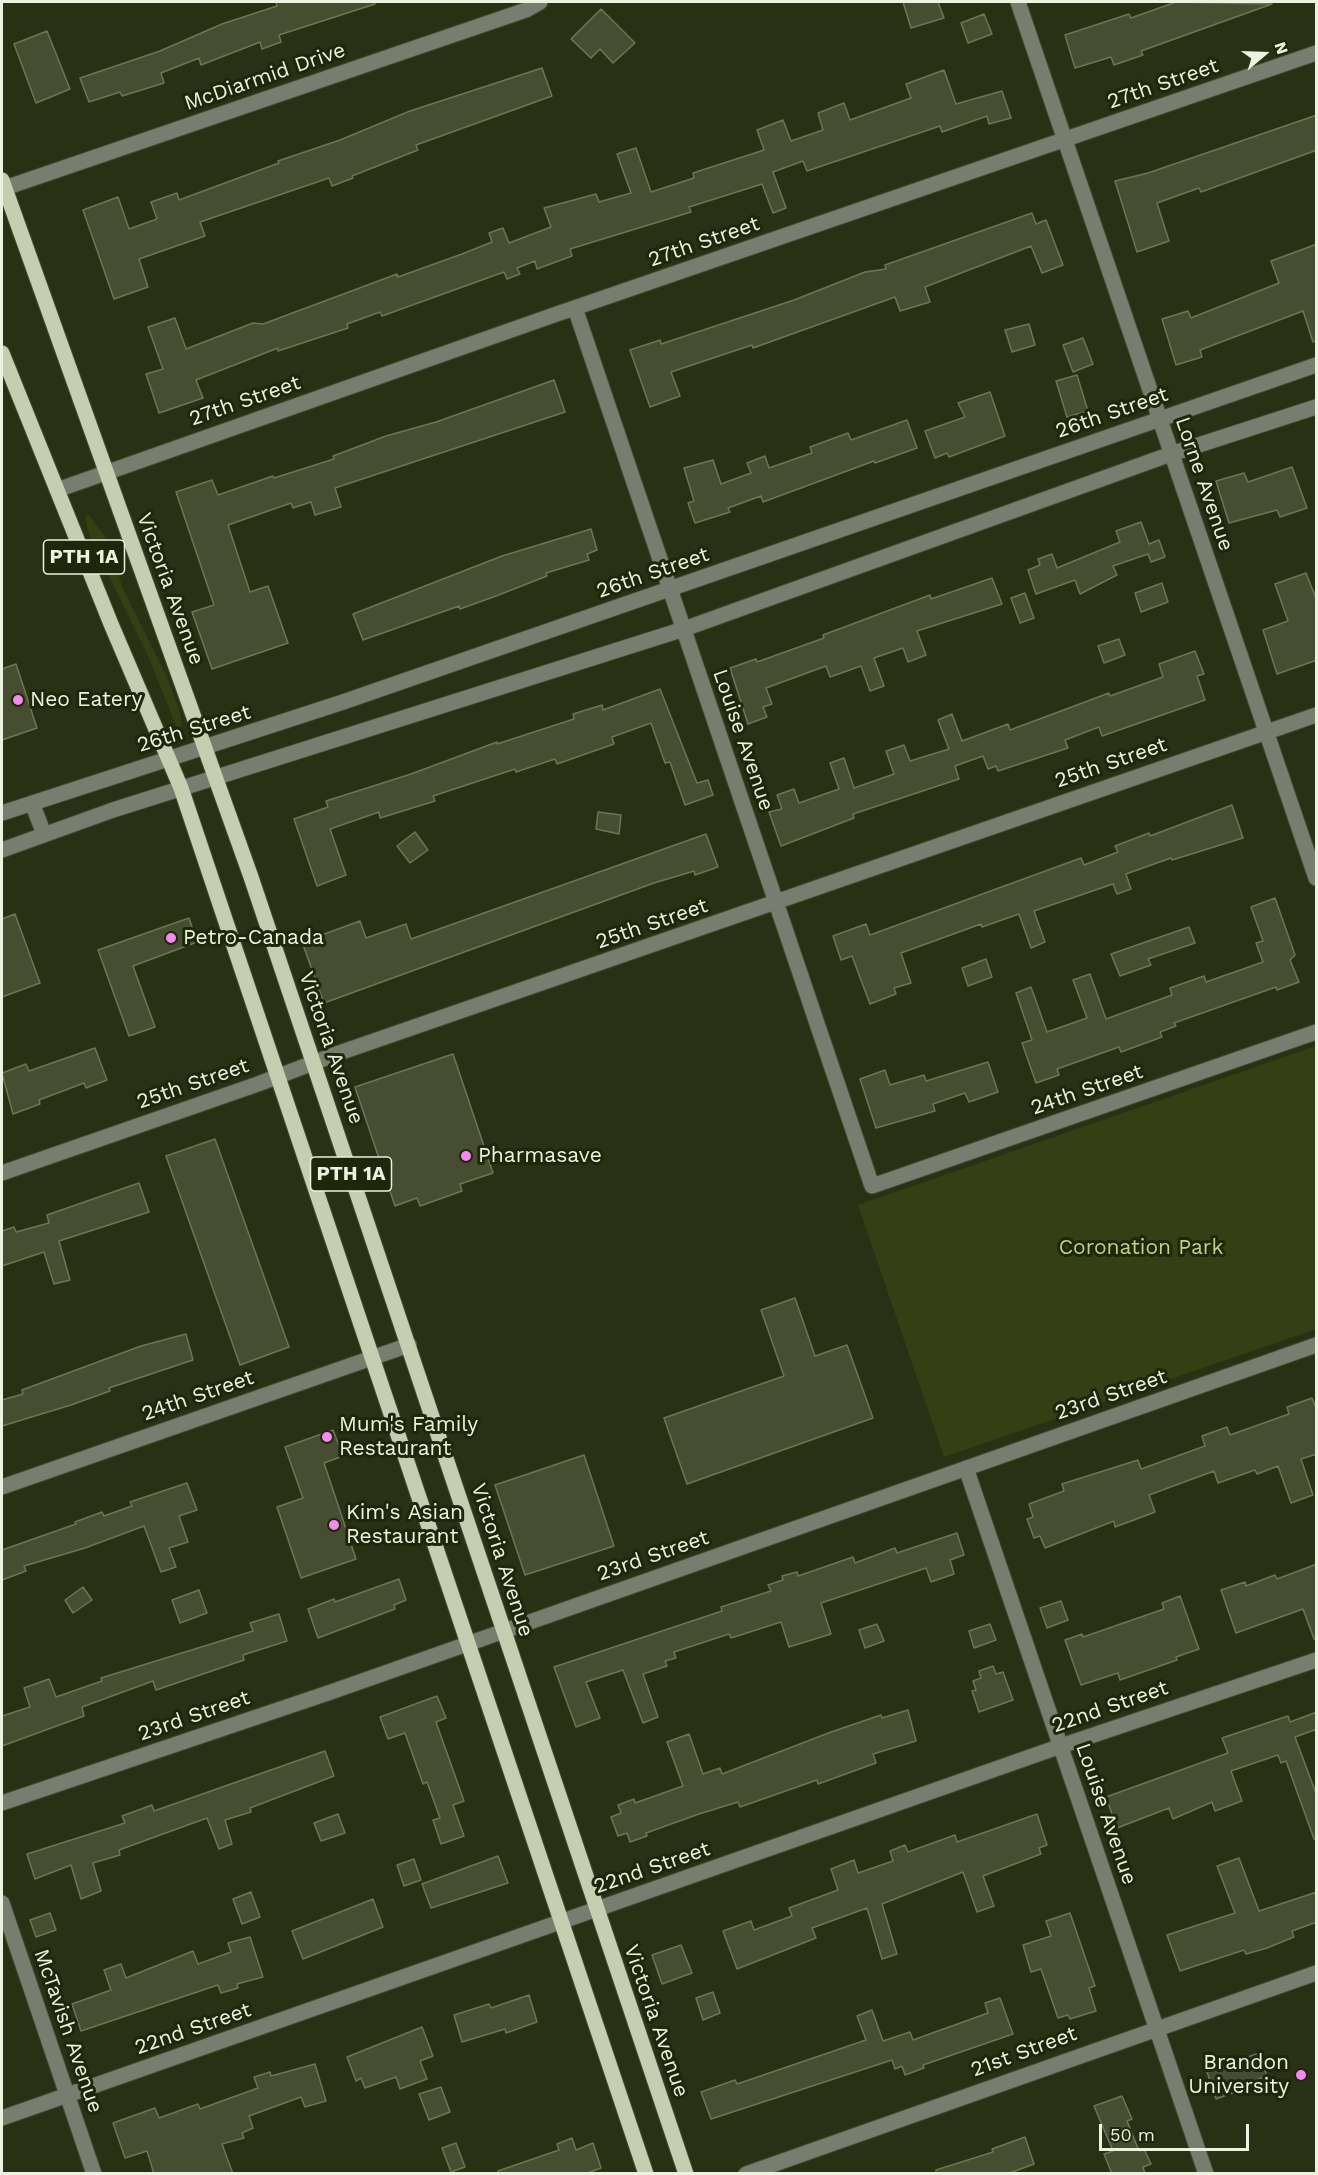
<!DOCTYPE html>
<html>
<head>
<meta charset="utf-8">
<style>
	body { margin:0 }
	#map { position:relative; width:1318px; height:2175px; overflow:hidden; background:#2a3014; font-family:"Work Sans",sans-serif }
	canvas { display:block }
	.frame { position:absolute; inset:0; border:3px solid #ecf1e0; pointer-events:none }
	.north { position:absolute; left:1234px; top:24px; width:60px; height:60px; -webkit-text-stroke:4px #20260a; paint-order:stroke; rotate:71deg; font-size:16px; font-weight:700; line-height:24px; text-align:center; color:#ecf1e0 }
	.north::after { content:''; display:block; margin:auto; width:21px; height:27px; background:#ecf1e0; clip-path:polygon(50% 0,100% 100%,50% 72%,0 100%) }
	.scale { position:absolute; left:1099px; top:2124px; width:150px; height:27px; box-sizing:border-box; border:3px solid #ecf1e0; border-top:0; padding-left:8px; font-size:18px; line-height:21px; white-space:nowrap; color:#ecf1e0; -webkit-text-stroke:4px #20260a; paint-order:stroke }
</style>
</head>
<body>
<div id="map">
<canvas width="1318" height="2175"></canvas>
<div class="frame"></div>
<div class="north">N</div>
<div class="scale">50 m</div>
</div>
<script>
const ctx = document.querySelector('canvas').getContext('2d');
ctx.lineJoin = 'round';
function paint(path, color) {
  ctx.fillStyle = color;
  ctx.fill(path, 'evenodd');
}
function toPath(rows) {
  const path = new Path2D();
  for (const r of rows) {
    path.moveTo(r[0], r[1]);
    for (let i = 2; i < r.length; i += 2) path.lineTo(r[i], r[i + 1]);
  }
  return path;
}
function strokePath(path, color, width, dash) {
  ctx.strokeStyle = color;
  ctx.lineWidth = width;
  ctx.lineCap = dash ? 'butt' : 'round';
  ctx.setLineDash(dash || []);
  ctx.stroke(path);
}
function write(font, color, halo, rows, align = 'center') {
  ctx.font = font + ' "Work Sans",sans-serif';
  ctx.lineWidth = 6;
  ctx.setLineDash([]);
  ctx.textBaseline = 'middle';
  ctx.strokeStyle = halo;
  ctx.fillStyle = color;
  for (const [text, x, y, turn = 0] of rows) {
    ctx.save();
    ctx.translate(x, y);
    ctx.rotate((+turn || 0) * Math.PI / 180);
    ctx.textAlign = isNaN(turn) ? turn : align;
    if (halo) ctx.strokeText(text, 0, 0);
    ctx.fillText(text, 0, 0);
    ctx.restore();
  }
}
const green = toPath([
	[89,515,104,535,124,591,167,677,180,712,182,727,177,728,148,656,91,540,86,523,86,516],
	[1316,1046,1316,1329,944,1457,858,1205]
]);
const building = toPath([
	[276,2,375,2,375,4,279,35,281,42,262,49,260,42,201,65,199,58,161,73,164,83,122,96,120,92,89,102,80,78,160,51,222,24,277,6,276,2],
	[903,2,938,2,944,18,911,28,903,2],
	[1176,2,1272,4,1141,51,1143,55,1114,65,1111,57,1075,68,1065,35,1129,14,1131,18,1176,2],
	[601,9,635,43,613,63,600,49,591,58,571,39,601,9],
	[984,14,992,34,968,43,961,23,984,14],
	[47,31,70,89,36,103,14,44,47,31],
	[542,68,552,96,416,145,418,150,352,176,353,178,332,186,329,178,200,222,205,236,139,259,148,287,114,299,83,210,118,197,129,229,157,219,151,202,177,193,179,200,279,163,278,161,340,140,410,111,542,68],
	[944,70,956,104,1002,91,1011,118,989,124,987,116,942,132,940,126,807,171,803,161,773,172,786,208,773,213,762,184,689,207,691,212,570,249,572,256,537,269,535,261,517,268,520,274,507,279,504,272,382,316,380,312,347,324,348,328,278,351,278,348,196,380,203,398,159,413,146,374,163,369,148,327,175,318,186,349,253,323,263,324,397,274,398,277,462,254,492,242,489,233,503,228,509,243,551,227,544,208,596,194,599,202,631,193,617,154,636,148,651,192,694,178,693,173,764,150,757,130,783,120,791,141,823,130,818,113,844,103,850,120,911,98,906,84,944,70],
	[1317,115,1317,150,1201,192,1199,188,1157,203,1169,241,1137,252,1115,181,1148,173,1317,115],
	[1032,213,1036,224,1046,220,1063,265,1042,273,1031,246,925,287,930,302,900,311,895,297,753,348,752,345,671,372,680,396,650,407,630,350,660,340,661,344,794,300,865,272,886,269,885,265,1032,213],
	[1317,244,1317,341,1313,342,1303,311,1200,350,1202,357,1176,365,1162,319,1188,311,1191,318,1279,283,1271,261,1317,244],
	[1029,324,1035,345,1012,352,1005,330,1029,324],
	[1083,338,1093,364,1073,372,1063,345,1083,338],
	[1077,375,1088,411,1067,417,1056,381,1077,375],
	[554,380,565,412,335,488,341,507,315,515,311,502,293,508,291,503,228,525,250,592,268,586,288,643,212,669,192,612,214,605,176,492,212,480,218,495,273,476,274,478,334,459,333,456,386,436,436,422,554,380],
	[990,392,1005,436,949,457,947,453,935,458,925,431,965,417,958,403,990,392],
	[907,420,917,448,875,463,874,461,763,502,761,496,728,508,730,512,695,523,688,503,694,501,684,468,713,460,721,484,751,473,747,463,765,456,769,468,812,453,810,447,848,433,851,440,907,420],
	[1292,467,1307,508,1280,517,1277,510,1229,523,1216,481,1244,473,1248,482,1292,467],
	[1141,522,1149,544,1159,540,1165,557,1151,562,1148,554,1113,566,1117,575,1080,594,1075,580,1036,594,1028,570,1040,565,1038,559,1052,554,1057,568,1120,542,1116,531,1141,522],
	[591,529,597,550,587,554,589,560,546,573,547,576,496,596,460,609,459,606,363,640,353,614,502,556,591,529],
	[1306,573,1317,601,1317,660,1277,674,1263,630,1288,621,1275,584,1306,573],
	[992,578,1002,604,917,631,926,655,908,662,903,648,874,658,884,686,870,691,861,666,830,677,826,666,766,688,772,704,763,707,767,717,748,724,730,668,756,659,757,662,824,638,823,635,930,595,931,599,992,578],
	[1162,583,1168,602,1141,612,1135,593,1162,583],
	[1025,593,1034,618,1020,623,1011,598,1025,593],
	[1119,639,1125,655,1104,663,1098,646,1119,639],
	[1195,651,1204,674,1197,676,1205,700,1102,736,1099,727,1065,740,1068,748,998,771,996,766,988,769,983,756,955,766,959,779,853,814,854,818,781,846,769,812,782,809,777,795,794,789,799,803,839,789,830,763,844,758,854,788,894,774,886,751,904,745,910,761,949,749,938,720,952,714,962,741,1008,724,1010,730,1109,693,1110,696,1163,677,1159,664,1195,651],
	[16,664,37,728,2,740,2,669,16,664],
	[660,689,697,783,708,780,713,795,685,805,670,762,665,763,651,723,612,737,614,744,557,764,555,759,516,772,515,769,433,796,435,801,380,818,379,812,330,829,346,875,317,886,294,819,328,807,326,801,411,774,497,742,497,744,574,719,573,714,602,705,603,710,660,689],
	[1232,805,1243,838,1172,860,1171,858,1126,874,1131,889,1117,894,1113,884,1034,911,1045,942,1031,948,1019,914,982,927,981,924,901,953,911,983,894,988,896,994,870,1004,852,956,841,960,833,936,866,924,870,935,1081,858,1084,865,1118,852,1115,846,1149,833,1150,836,1232,805],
	[598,812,621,815,619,834,596,829,598,812],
	[415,832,428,850,410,863,397,846,415,832],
	[706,834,718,867,695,875,694,871,654,883,324,1003,302,942,360,921,366,938,406,924,411,939,706,834],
	[1275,898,1295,955,1290,960,1299,982,1277,990,1276,987,1174,1023,1176,1026,1160,1032,1162,1037,1121,1052,1119,1047,1057,1069,1059,1075,1036,1083,1022,1043,1032,1040,1016,993,1031,987,1047,1032,1087,1018,1073,980,1090,974,1106,1019,1172,995,1170,988,1204,976,1206,982,1263,962,1256,943,1263,941,1251,907,1275,898],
	[15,914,40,983,2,997,2,919,15,914],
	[189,918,197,942,133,966,155,1027,129,1036,98,950,189,918],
	[1189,927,1195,943,1148,959,1151,965,1120,976,1111,954,1189,927],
	[986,959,992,977,968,986,962,968,986,959],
	[95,1048,107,1080,86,1088,84,1083,39,1100,40,1104,13,1114,2,1073,26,1064,29,1071,95,1048],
	[453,1054,493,1173,460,1184,462,1191,420,1206,417,1198,395,1206,355,1087,453,1054],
	[988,1062,998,1092,969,1102,965,1093,933,1104,935,1111,876,1128,860,1079,885,1070,890,1085,924,1075,926,1081,988,1062],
	[215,1139,289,1347,240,1365,166,1156,215,1139],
	[139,1183,149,1212,59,1241,70,1280,54,1284,44,1252,2,1266,2,1231,14,1227,16,1232,49,1223,47,1215,139,1183],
	[795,1298,815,1356,847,1345,873,1418,687,1484,664,1418,784,1376,761,1310,795,1298],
	[186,1334,193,1360,109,1388,110,1391,71,1405,2,1426,2,1400,23,1394,22,1390,141,1346,186,1334],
	[1312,1398,1317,1410,1317,1454,1301,1459,1313,1495,1291,1503,1278,1466,1257,1474,1255,1470,1218,1483,1214,1471,1149,1495,1155,1512,1134,1520,1115,1527,1114,1521,1045,1548,1040,1536,1034,1538,1027,1519,1033,1517,1029,1504,1064,1491,1062,1484,1138,1460,1141,1469,1205,1446,1202,1436,1227,1427,1230,1435,1289,1414,1287,1407,1312,1398],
	[333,1430,343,1456,324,1463,356,1559,301,1578,277,1507,303,1498,285,1447,333,1430],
	[584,1455,614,1546,525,1575,495,1485,584,1455],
	[187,1483,197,1510,179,1516,188,1542,169,1548,176,1567,161,1572,144,1526,85,1548,24,1566,26,1571,2,1580,2,1550,76,1524,75,1522,102,1512,104,1516,132,1506,130,1502,187,1483],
	[957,1533,964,1555,950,1560,954,1574,931,1582,926,1568,821,1603,831,1634,789,1647,781,1622,731,1638,729,1634,674,1652,676,1658,665,1661,667,1666,643,1674,658,1717,643,1723,623,1670,586,1682,600,1718,576,1727,554,1667,722,1611,721,1607,771,1591,768,1585,783,1580,782,1576,797,1572,798,1576,853,1557,855,1563,895,1548,897,1553,957,1533],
	[1317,1564,1317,1639,1314,1639,1303,1609,1236,1633,1221,1590,1245,1582,1246,1586,1275,1575,1277,1579,1317,1564],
	[399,1579,406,1600,394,1605,395,1609,318,1638,308,1609,334,1599,335,1602,399,1579],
	[83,1587,92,1600,73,1613,65,1600,83,1587],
	[199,1590,207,1613,180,1623,172,1600,199,1590],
	[1180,1596,1199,1649,1176,1657,1177,1660,1120,1680,1118,1673,1081,1685,1065,1640,1082,1634,1083,1637,1164,1609,1162,1603,1180,1596],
	[1061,1601,1068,1620,1047,1628,1040,1608,1061,1601],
	[279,1614,287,1641,243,1655,244,1660,156,1690,153,1681,82,1707,84,1716,2,1746,2,1716,30,1707,24,1688,49,1679,56,1697,102,1681,101,1678,253,1631,250,1623,279,1614],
	[877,1624,884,1641,865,1648,859,1630,877,1624],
	[990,1624,996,1640,974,1648,969,1631,990,1624],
	[993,1666,996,1674,1003,1672,1013,1700,979,1712,972,1691,976,1690,973,1681,981,1678,979,1671,993,1666],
	[437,1696,446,1718,436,1722,464,1801,453,1805,464,1836,441,1844,433,1820,440,1818,427,1782,423,1784,405,1733,388,1739,380,1717,437,1696],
	[908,1710,916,1741,873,1754,876,1763,818,1784,817,1780,740,1807,738,1802,699,1814,646,1833,647,1836,630,1842,627,1833,618,1836,611,1817,621,1813,618,1805,634,1799,635,1803,683,1786,667,1742,689,1734,703,1774,720,1768,722,1774,831,1732,881,1715,882,1718,908,1710],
	[1317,1712,1317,1729,1295,1737,1317,1796,1317,1839,1314,1839,1286,1761,1281,1763,1278,1755,1231,1771,1242,1801,1215,1811,1212,1802,1173,1819,1169,1808,1117,1828,1106,1797,1228,1753,1222,1738,1288,1716,1290,1722,1317,1712],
	[325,1751,334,1776,250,1808,251,1812,225,1820,232,1844,219,1849,207,1818,119,1850,120,1855,93,1863,101,1891,81,1899,71,1865,35,1879,27,1854,125,1823,122,1816,152,1805,154,1811,325,1751],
	[338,1814,345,1833,321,1841,314,1823,338,1814],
	[1037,1814,1047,1845,1039,1848,1041,1854,983,1876,994,1906,977,1912,963,1872,882,1904,897,1954,882,1959,867,1908,812,1928,816,1938,737,1969,723,1931,751,1921,754,1930,792,1916,789,1908,838,1890,831,1869,854,1860,858,1873,893,1861,890,1851,905,1845,908,1852,955,1835,957,1842,1037,1814],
	[498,1856,508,1883,431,1908,422,1884,498,1856],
	[1239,1858,1259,1911,1317,1892,1317,1922,1292,1931,1294,1937,1267,1948,1246,1954,1244,1950,1180,1971,1167,1935,1235,1913,1217,1866,1239,1858],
	[414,1859,421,1880,404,1886,397,1865,414,1859],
	[251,1892,260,1917,242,1924,233,1899,251,1892],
	[373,1899,383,1927,303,1959,292,1931,373,1899],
	[50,1913,56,1930,36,1937,30,1920,50,1913],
	[1070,1913,1095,1986,1089,1988,1096,2011,1070,2019,1068,2015,1058,2018,1041,1969,1031,1972,1023,1945,1051,1936,1046,1921,1070,1913],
	[250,1937,263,1977,237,1984,238,1988,221,1993,218,1985,81,2031,72,2004,111,1990,104,1970,121,1964,126,1978,193,1951,198,1964,231,1952,228,1943,250,1937],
	[681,1945,692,1973,662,1984,652,1955,681,1945],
	[713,1992,720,2013,703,2020,696,1998,713,1992],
	[529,1995,537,2022,506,2033,505,2029,462,2042,454,2015,489,2004,491,2008,529,1995],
	[1000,1998,1013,2034,923,2065,924,2068,905,2075,902,2066,895,2069,892,2060,711,2119,701,2092,735,2080,737,2084,866,2040,857,2016,872,2010,883,2041,910,2032,913,2040,988,2013,985,2003,1000,1998],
	[422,2027,433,2056,420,2061,427,2079,400,2089,396,2077,365,2088,361,2078,356,2081,347,2057,422,2027],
	[1259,2053,1267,2076,1253,2081,1254,2085,1216,2099,1207,2072,1259,2053],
	[315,2064,326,2101,305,2107,301,2097,249,2116,253,2128,242,2133,244,2138,222,2144,233,2174,154,2174,147,2151,125,2158,113,2123,155,2108,159,2118,198,2104,200,2109,258,2088,254,2077,270,2072,271,2076,315,2064],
	[441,2087,450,2112,429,2120,419,2094,441,2087],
	[1122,2096,1132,2119,1127,2121,1139,2151,1144,2149,1151,2164,1143,2167,1145,2174,1112,2174,1104,2154,1113,2151,1094,2106,1122,2096],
	[1025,2137,1034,2164,1007,2174,936,2174,936,2170,993,2152,992,2149,1025,2137],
	[572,2138,576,2150,593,2143,601,2168,585,2174,498,2174,498,2171,559,2150,557,2144,572,2138],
	[456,2143,465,2167,451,2172,442,2148,456,2143]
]);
const minor = toPath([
	[1018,2,1316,878],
	[2,189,526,10,540,2],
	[575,308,872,1186,1316,1032],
	[57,490,551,316,1316,53],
	[32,803,44,834],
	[2,813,343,702,1316,365],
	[2,850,113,810,684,629,1171,454,1316,407],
	[2,1173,258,1084,339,1053,1316,715],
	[966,1468,1206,2174],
	[2,1487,409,1345],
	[2,1803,331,1692,1316,1345],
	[2,1903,94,2174],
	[2,2118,1061,1746,1316,1660],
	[746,2174,1316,1973]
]);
const major = toPath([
	[2,180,251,877,686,2174],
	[2,353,111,624,181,788,646,2174]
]);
const markers = [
	[18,700,6,"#f489f0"],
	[171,938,6,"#f489f0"],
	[466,1156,6,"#f489f0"],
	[327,1437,6,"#f489f0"],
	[334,1525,6,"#f489f0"],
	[1301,2075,6,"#f489f0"]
];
const shields = [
	[84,557,81],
	[351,1174,81]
];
const shieldNames = [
	["PTH 1A",84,557],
	["PTH 1A",351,1174]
];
const streetNames = [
	["McDiarmid Drive",265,77,-19],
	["27th Street",1163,84,-19],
	["27th Street",704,242,-19],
	["27th Street",245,401,-19],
	["26th Street",1112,413,-19],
	["Lorne Avenue",1204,484,71],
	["26th Street",653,573,-19],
	["Victoria Avenue",170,589,70],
	["26th Street",194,729,-17],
	["Louise Avenue",743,740,71],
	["25th Street",1111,763,-19],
	["25th Street",652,924,-19],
	["Victoria Avenue",331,1048,71],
	["25th Street",193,1084,-19],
	["24th Street",1087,1090,-19],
	["23rd Street",1111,1395,-19],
	["24th Street",198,1396,-19],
	["23rd Street",653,1556,-19],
	["Victoria Avenue",502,1560,72],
	["22nd Street",1110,1707,-19],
	["23rd Street",194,1716,-19],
	["Louise Avenue",1106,1814,71],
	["22nd Street",652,1868,-19],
	["Victoria Avenue",656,2021,71],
	["22nd Street",193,2029,-19],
	["McTavish Avenue",68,2031,71],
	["21st Street",1024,2052,-20]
];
const poiNames = [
	["Neo Eatery",30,700],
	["Petro-Canada",183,938],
	["Pharmasave",478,1156],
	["Mum's Family",339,1425],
	["Restaurant",339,1449],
	["Kim's Asian",346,1513],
	["Restaurant",346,1537],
	["Brandon",1289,2063,"right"],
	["University",1289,2087,"right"]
];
const parkNames = [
	["Coronation Park",1141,1248]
];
paint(green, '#363e13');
paint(building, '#474d31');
strokePath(building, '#6e7556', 1.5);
strokePath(minor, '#454b31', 17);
strokePath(major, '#454b31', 17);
strokePath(minor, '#797d6f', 15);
strokePath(major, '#c6cdb1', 15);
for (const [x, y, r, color] of markers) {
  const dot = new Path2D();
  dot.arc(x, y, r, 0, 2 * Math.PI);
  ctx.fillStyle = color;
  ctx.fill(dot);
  strokePath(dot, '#20260a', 2);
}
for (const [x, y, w] of shields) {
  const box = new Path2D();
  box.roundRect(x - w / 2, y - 17, w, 34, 4.5);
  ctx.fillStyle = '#20260a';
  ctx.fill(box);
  strokePath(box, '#ecf1e0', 1.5);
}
write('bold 20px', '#ecf1e0', null, shieldNames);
write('21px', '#ecf1e0', '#20260a', streetNames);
write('21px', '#ecf1e0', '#20260a', poiNames, 'left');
write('21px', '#c0d183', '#20260a', parkNames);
</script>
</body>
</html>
